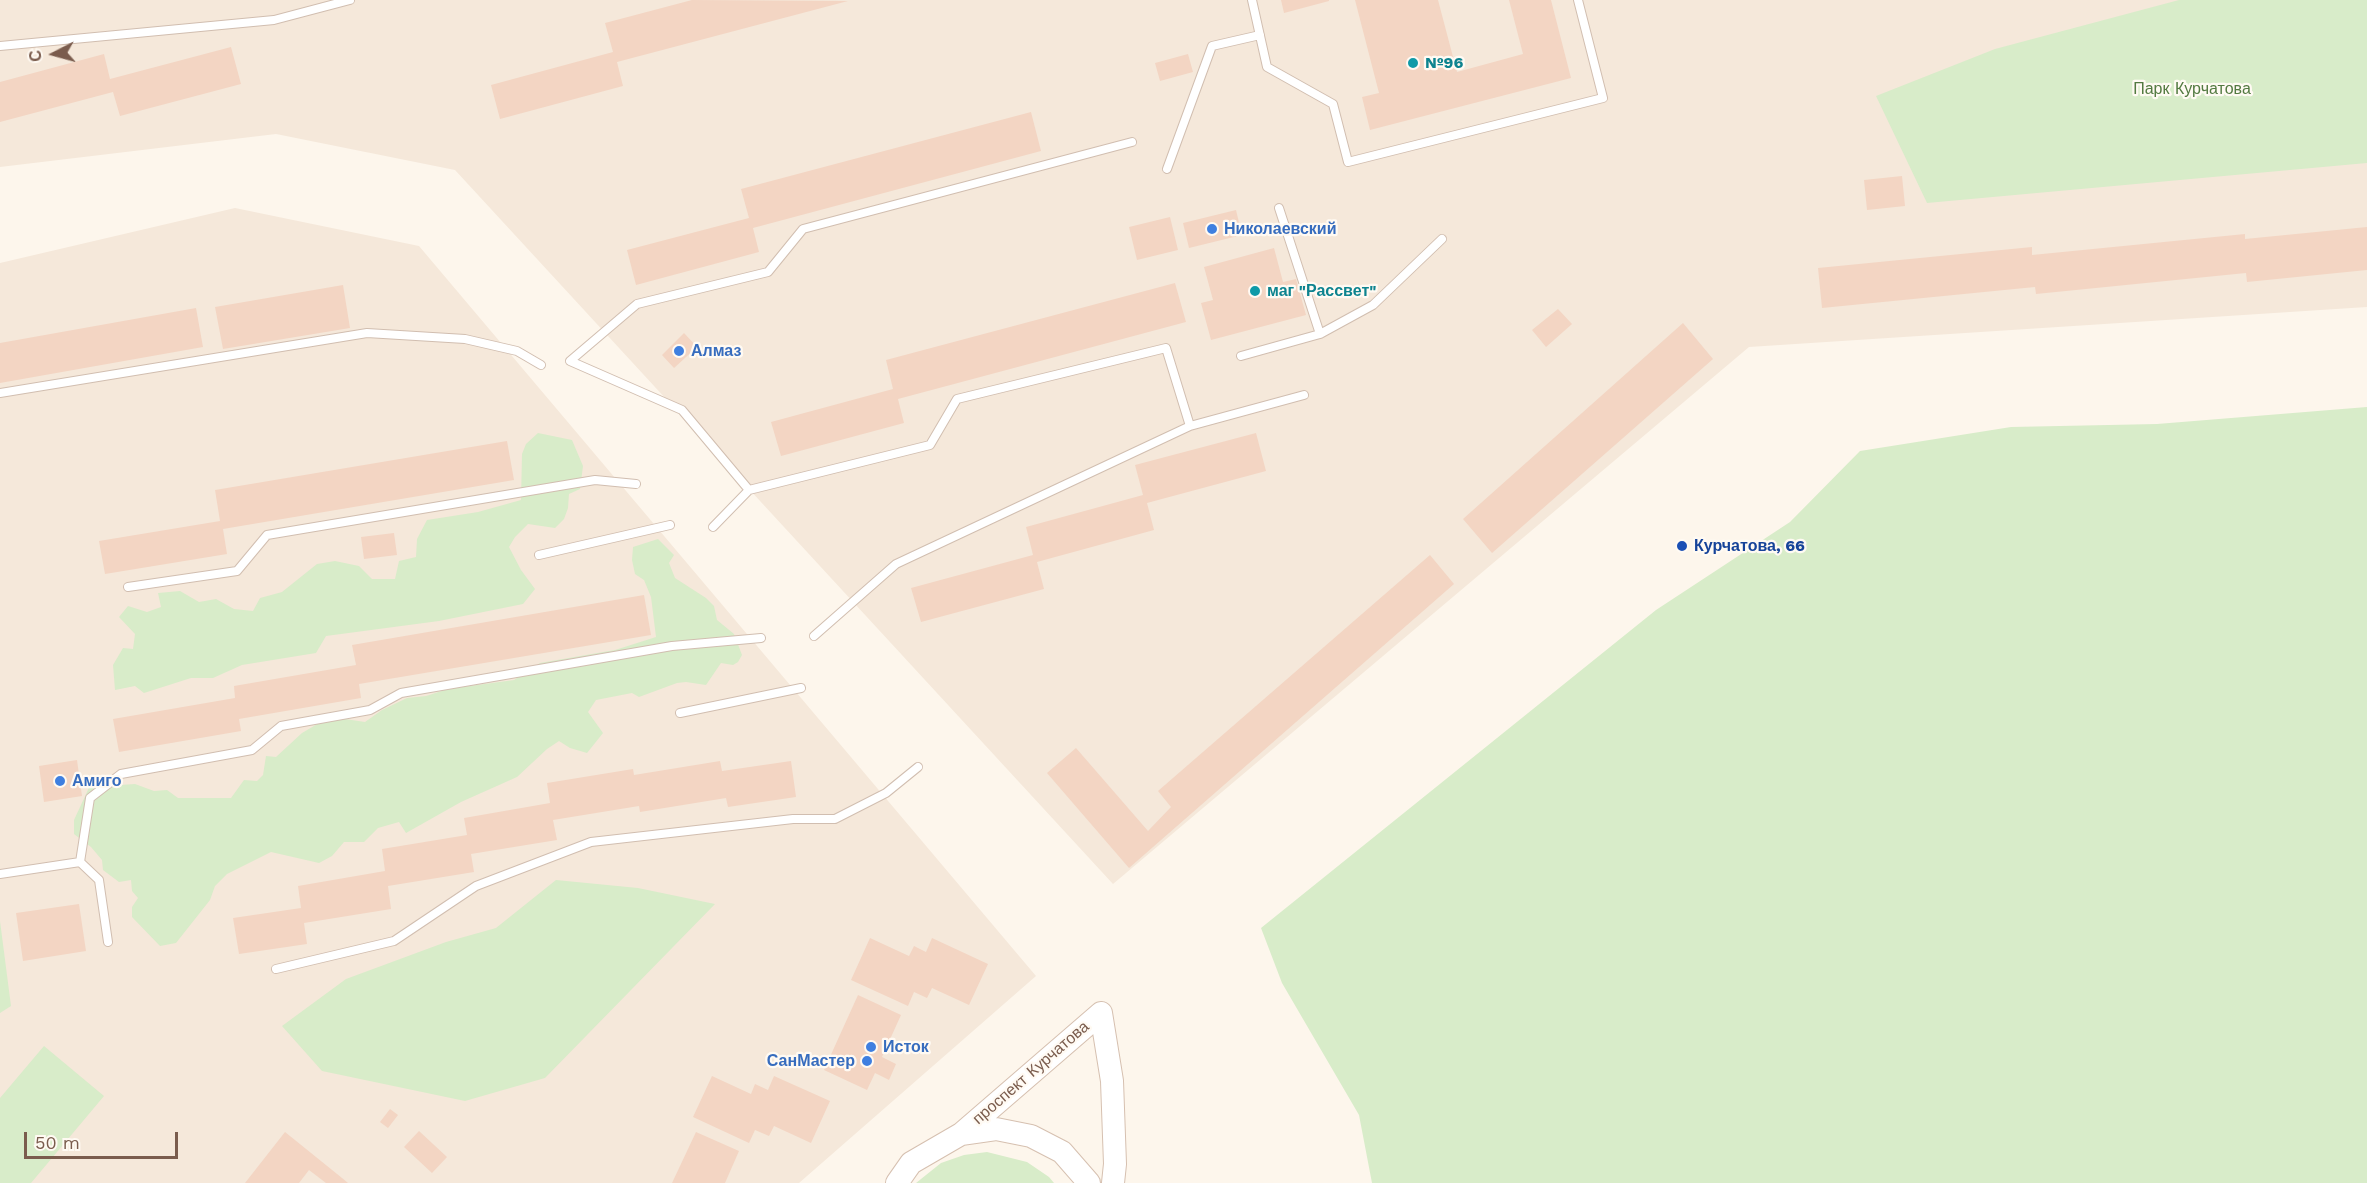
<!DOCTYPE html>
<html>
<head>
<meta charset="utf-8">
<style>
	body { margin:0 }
	#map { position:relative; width:2367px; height:1183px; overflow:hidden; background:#fdf6ec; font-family:"Work Sans",sans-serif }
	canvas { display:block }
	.north { position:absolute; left:24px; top:24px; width:60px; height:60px; -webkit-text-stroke:4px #fffaf3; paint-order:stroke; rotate:264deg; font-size:16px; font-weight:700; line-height:24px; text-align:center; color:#7a5c4d }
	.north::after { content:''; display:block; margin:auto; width:21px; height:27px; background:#7a5c4d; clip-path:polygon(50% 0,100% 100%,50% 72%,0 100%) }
	.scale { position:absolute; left:24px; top:1132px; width:154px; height:27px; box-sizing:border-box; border:3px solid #7a5c4d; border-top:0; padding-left:8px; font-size:18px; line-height:21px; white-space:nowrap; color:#7a5c4d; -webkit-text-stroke:4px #fffaf3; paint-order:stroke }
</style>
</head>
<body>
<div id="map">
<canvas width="2367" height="1183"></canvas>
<div class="north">С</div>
<div class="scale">50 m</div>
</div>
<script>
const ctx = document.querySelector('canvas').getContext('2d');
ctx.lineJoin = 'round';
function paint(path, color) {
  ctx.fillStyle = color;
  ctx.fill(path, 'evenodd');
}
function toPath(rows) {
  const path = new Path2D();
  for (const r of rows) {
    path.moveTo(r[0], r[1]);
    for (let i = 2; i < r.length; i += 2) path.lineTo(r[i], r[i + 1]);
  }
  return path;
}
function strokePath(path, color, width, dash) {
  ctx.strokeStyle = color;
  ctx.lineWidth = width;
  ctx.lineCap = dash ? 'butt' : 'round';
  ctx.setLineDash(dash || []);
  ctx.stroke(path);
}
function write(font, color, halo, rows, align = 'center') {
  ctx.font = font + ' "Work Sans",sans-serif';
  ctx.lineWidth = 4.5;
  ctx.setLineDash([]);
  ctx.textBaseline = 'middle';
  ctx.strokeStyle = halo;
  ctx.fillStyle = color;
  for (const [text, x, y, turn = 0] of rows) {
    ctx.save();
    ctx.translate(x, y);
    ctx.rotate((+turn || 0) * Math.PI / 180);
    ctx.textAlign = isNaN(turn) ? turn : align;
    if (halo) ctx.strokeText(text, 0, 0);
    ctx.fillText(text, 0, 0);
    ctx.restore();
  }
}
const residential = toPath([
	[0,0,2367,0,2367,307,1749,347,1113,884,455,170,276,134,0,167],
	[235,208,419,246,1036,976,799,1183,0,1183,0,263]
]);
const green = toPath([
	[2179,0,2367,0,2367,163,1927,203,1876,96,1995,49],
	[2367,407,2367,1183,1372,1183,1359,1115,1282,983,1261,928,1656,610,1790,522,1860,451,2011,427,2157,424],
	[538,433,572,440,583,466,580,489,569,494,568,508,564,519,555,528,528,524,515,537,509,547,521,570,535,589,523,604,439,621,326,636,316,653,242,665,213,678,191,678,144,693,135,686,115,690,113,665,123,648,133,649,135,634,119,617,128,606,147,612,161,607,158,593,180,591,199,602,216,599,234,609,253,611,260,598,282,592,317,564,335,561,359,566,372,579,395,579,399,561,416,557,417,539,427,520,478,512,521,500,522,454,526,444],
	[658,539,674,555,669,563,675,578,706,598,714,606,717,620,734,634,742,655,738,662,733,665,721,663,706,685,686,682,677,683,639,697,632,693,596,700,588,712,603,733,587,753,570,748,559,741,547,749,517,777,461,802,406,833,399,822,378,828,364,842,344,842,332,856,319,863,271,852,227,874,215,886,210,900,176,943,160,946,132,917,132,907,138,898,132,891,131,880,119,882,103,870,102,860,91,847,74,834,74,820,93,779,103,778,120,785,135,784,154,791,167,790,178,798,231,798,244,780,257,781,263,775,266,756,276,757,302,733,319,723,345,719,365,722,382,710,407,698,426,696,448,689,514,680,540,663,615,650,656,637,651,597,644,580,635,574,632,560,633,547],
	[556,880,638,888,715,904,545,1078,465,1101,322,1071,282,1026,346,979,446,942,496,928],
	[0,921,11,1006,0,1013],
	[44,1046,104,1096,31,1183,0,1183,0,1098],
	[987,1152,1027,1162,1049,1177,1054,1183,916,1183,941,1163,964,1155]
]);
const building = toPath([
	[692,0,848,1,617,62,623,86,500,119,491,85,613,52,605,23],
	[1281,0,1329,0,1329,1,1284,13],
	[1355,0,1438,0,1457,72,1523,54,1509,0,1551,0,1571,78,1370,130,1362,97,1379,93],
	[231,47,241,84,120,116,113,92,0,122,0,82,104,54,110,79],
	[1188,54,1193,72,1160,81,1155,63],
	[1031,112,1041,151,753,228,759,252,636,285,627,250,749,218,741,189],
	[1902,176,1905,206,1867,210,1864,180],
	[1236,210,1242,235,1189,248,1183,223],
	[1170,217,1178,250,1137,260,1129,227],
	[2367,227,2367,270,2247,282,2246,273,2036,294,2035,287,1822,308,1818,268,2032,247,2032,255,2245,234,2245,239],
	[1274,248,1283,282,1296,279,1306,315,1211,340,1201,303,1213,300,1204,267],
	[1175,283,1186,322,898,399,904,423,781,456,771,422,893,389,886,360],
	[343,285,350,328,223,349,215,307],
	[196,308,203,347,0,383,0,343],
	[1558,309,1572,324,1546,347,1532,330],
	[1683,323,1713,359,1492,553,1463,519],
	[684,333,697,347,674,368,662,355],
	[1256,433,1266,471,1147,503,1154,530,1037,562,1044,589,921,622,911,588,1033,555,1026,527,1143,495,1135,465],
	[507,441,514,480,223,529,227,554,105,574,99,541,220,521,215,490],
	[394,533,397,555,364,559,361,537],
	[1430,555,1454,584,1129,868,1047,773,1076,748,1148,831,1171,807,1158,791],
	[644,595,651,635,359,684,361,698,239,719,241,731,119,752,113,719,235,698,234,686,356,665,352,645],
	[77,760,82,796,44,802,39,766],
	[720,761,722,771,791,761,796,797,728,807,726,798,640,812,639,806,553,820,557,840,471,854,474,872,388,886,391,909,304,923,307,944,239,954,233,918,301,908,298,886,385,871,382,849,467,835,464,818,550,803,547,783,633,769,634,775],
	[79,904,86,951,23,961,16,913],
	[870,938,909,956,914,946,926,952,932,938,988,964,969,1005,932,988,927,998,914,992,908,1006,851,980],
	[858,995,901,1015,882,1057,896,1064,889,1080,875,1073,867,1090,824,1070],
	[712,1076,751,1094,755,1084,768,1090,774,1076,830,1101,811,1143,774,1126,769,1136,755,1130,749,1143,693,1117],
	[390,1109,398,1115,388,1128,380,1122],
	[419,1131,447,1157,432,1173,404,1147],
	[285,1132,342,1178,348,1183,326,1183,309,1170,299,1183,245,1183],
	[696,1132,739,1151,725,1183,672,1183]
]);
const lane = toPath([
	[1252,0,1267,67,1333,104,1348,162,1603,98,1578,0],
	[0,46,274,20,350,0],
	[1167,169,1212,46,1260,35],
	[1279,208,1320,334],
	[1241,356,1320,334,1373,305,1442,239],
	[0,393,367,333,465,339,517,351,541,365],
	[1190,426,1304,395],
	[749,490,682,410,570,361,637,304,768,272,803,229,1132,142],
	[713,527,749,490,930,445,957,399,1166,348,1190,426,896,564,814,636],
	[539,555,670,525],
	[128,587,237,571,267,535,595,480,636,484],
	[680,713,801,688],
	[80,862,99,880,108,942],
	[0,874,80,862,90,798,121,774,252,750,281,726,370,710,401,693,672,646,761,638],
	[276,969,394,941,476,886,591,842,793,819,835,819,886,793,918,767]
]);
const secondary = toPath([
	[1101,1013,1112,1081,1115,1164,1113,1183],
	[961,1134,1101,1013],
	[897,1183,911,1163,961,1134,996,1129,1031,1136,1062,1152,1089,1183]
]);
const markers = [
	[1413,63,6,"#0f9aa8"],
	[1212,229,6,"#3f7fe0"],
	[1255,291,6,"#0f9aa8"],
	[679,351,6,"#3f7fe0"],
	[1682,546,6,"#1a4fb4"],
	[60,781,6,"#3f7fe0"],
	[871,1047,6,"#3f7fe0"],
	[867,1061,6,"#3f7fe0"]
];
const cultureNames = [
	["№96",1425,63],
	["маг \"Рассвет\"",1267,291]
];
const parkNames = [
	["Парк Курчатова",2192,89]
];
const shopNames = [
	["Николаевский",1224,229],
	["Алмаз",691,351],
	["Амиго",72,781],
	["Исток",883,1047],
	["СанМастер",855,1061,"right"]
];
const transitNames = [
	["Курчатова, 66",1694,546]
];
const streetNames = [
	["проспект Курчатова",1031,1073,-41]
];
paint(residential, '#f5e8da');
paint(green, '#d8ecc9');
paint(building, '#f3d5c3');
strokePath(lane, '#d1beb0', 10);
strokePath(secondary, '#d6c0b0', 24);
strokePath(lane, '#fff', 8);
strokePath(secondary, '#fff', 22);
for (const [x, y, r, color] of markers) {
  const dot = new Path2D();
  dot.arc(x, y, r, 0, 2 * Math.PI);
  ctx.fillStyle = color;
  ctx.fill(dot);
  strokePath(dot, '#fffaf3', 2);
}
write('bold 16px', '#0d838f', '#fffaf3', cultureNames, 'left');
write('16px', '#537a41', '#fffaf3', parkNames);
write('bold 16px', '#366cbe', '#fffaf3', shopNames, 'left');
write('bold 16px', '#164399', '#fffaf3', transitNames, 'left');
write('16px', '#7a5c4d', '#fffaf3', streetNames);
</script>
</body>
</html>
